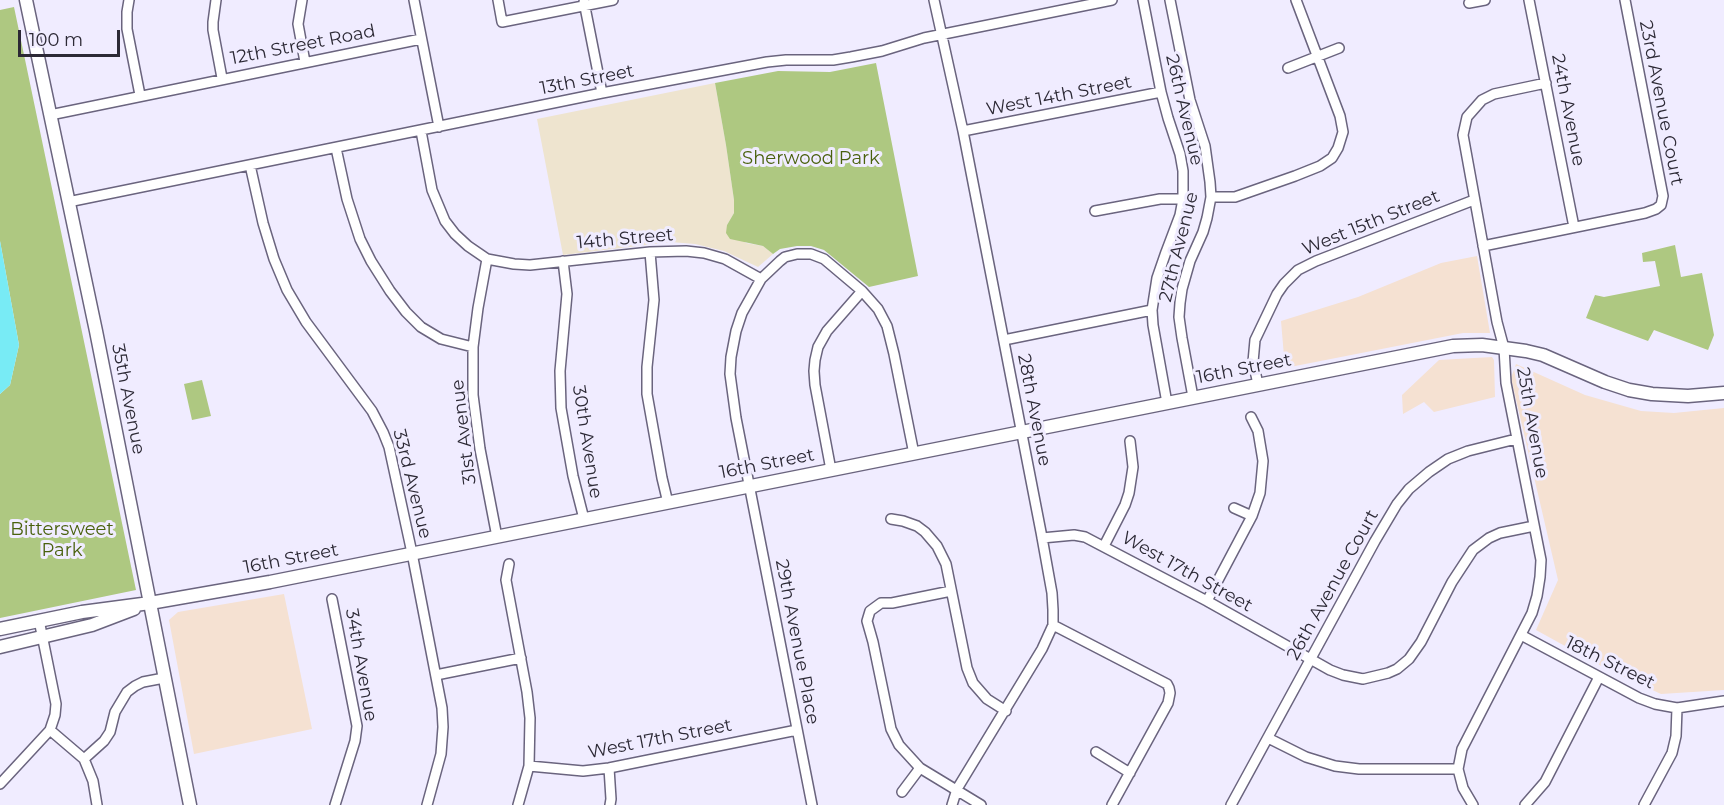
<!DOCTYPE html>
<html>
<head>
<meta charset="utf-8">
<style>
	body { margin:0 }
	#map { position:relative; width:1724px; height:805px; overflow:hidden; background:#f0ecff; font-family:Montserrat,sans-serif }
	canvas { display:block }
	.scale { position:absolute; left:18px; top:30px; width:102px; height:27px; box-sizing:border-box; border:3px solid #2c2935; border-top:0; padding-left:8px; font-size:18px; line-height:21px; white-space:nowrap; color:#2c2935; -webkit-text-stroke:4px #f0ecff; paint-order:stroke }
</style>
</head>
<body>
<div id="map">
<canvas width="1724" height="805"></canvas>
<div class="scale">100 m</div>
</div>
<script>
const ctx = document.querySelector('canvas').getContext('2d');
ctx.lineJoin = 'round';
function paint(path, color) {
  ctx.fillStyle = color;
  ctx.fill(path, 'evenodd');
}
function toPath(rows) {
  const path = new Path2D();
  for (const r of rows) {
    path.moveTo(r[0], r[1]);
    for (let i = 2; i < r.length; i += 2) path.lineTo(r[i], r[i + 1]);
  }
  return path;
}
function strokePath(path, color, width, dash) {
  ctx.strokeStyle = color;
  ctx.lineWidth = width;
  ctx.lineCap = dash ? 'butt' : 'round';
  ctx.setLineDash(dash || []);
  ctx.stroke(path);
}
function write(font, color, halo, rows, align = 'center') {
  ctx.font = font + ' Montserrat,sans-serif';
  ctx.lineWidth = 6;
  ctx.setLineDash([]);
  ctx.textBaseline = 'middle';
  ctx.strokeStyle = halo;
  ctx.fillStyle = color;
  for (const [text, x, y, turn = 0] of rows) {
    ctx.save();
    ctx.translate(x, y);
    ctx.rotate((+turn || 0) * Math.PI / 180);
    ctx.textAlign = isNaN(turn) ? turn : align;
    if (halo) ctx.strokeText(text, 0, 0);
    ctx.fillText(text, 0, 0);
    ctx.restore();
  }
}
const commercial = toPath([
	[1477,256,1490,333,1463,333,1285,368,1281,321,1358,297,1441,263],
	[1492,357,1494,360,1495,397,1434,412,1424,402,1403,414,1402,395,1439,360],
	[1516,364,1585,395,1641,411,1674,413,1724,408,1724,690,1661,694,1605,668,1536,630,1558,580,1511,378],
	[284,594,312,729,194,754,169,620,178,612]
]);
const education = toPath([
	[715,83,726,145,734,200,734,213,727,225,746,243,763,246,773,254,758,267,724,251,695,244,671,242,563,255,537,119]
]);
const green = toPath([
	[14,7,136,590,0,618,0,394,10,385,19,345,0,241,0,10],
	[876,63,918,276,869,287,824,250,811,246,797,246,780,249,773,254,763,246,730,239,726,233,727,225,734,213,734,200,726,145,715,83,778,71,830,72],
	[1675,245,1681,277,1702,273,1714,335,1708,350,1654,330,1648,341,1586,318,1595,295,1604,297,1660,286,1655,261,1643,262,1642,253],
	[202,380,211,416,192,420,184,384]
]);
const water = toPath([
	[0,241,19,345,10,385,0,394]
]);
const minor = toPath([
	[129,0,127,12,127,29,140,95],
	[216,0,213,22,213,30,222,78],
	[302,0,298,24,305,62],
	[414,0,439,127],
	[498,0,502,22,613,0],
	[934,0,963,131,1041,532,1052,593,1053,610,1053,625,1042,649,957,789,952,805],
	[1143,0,1161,92,1168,118,1180,154,1183,171,1183,199,1180,215,1166,252,1157,278,1152,310,1153,325,1167,403],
	[1170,0,1190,100,1205,146,1210,182,1211,197,1207,218,1203,232,1190,261,1182,289,1180,303,1179,317,1182,338,1193,397],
	[1529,0,1574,227],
	[584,2,602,93],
	[1469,3,1485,0],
	[1288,68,1339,48],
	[50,115,421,39],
	[421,131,432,190,445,221,455,234,468,246,487,259,514,264,530,265,650,252,686,251,704,253,725,259,761,279],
	[963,131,1161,92],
	[336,148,347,199,360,239,371,261,390,291,406,312,421,327,441,339,473,347],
	[250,165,263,223,274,259,287,290,306,322,372,411,383,432,389,447,412,553,442,708,443,727,441,754,427,805],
	[1211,197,1235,197,1295,176,1320,166,1332,158,1338,148,1343,132,1340,116,1296,0],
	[68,202,602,93,767,62,786,60,833,60,851,57,882,51,924,38,1112,0],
	[1095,211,1160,199,1183,199],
	[1483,246,1645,213,1656,209,1661,205,1663,196,1625,0],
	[650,252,654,300,647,367,647,394,662,478,668,503],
	[487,259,478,308,473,347,473,395,480,449,497,537],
	[563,261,567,294,560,371,561,408,573,476,584,519],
	[1004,340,1152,310],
	[1258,384,1253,362,1255,340,1277,294,1284,284,1298,270,1316,261,1474,200],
	[831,470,815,385,814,371,815,360,818,347,827,331,862,291],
	[1234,508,1252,516],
	[891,519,903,521,917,526,925,532,937,546,946,564,967,668,973,683,987,699,1006,711],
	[1042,538,1074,535,1085,537,1207,601,1330,670,1343,675,1363,679,1388,673,1397,669,1409,659,1421,642,1452,582,1473,550,1489,538,1500,533,1534,526],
	[1104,546,1125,505,1129,493,1133,467,1130,441],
	[509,564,506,580,527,692,530,718,529,766,518,805],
	[951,591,892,603,881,603,870,611,867,621,873,642,891,729,899,745,920,768,981,805],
	[332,599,357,726,355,741,335,805],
	[1207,601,1252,516,1260,493,1263,461,1258,431,1251,417],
	[1053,625,1167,684,1169,688,1170,693,1168,703,1112,805],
	[1521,635,1639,698,1655,704,1677,708,1724,701],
	[436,675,521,658],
	[50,730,84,759,93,781,97,805],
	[1268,738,1306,757,1335,766,1359,769,1458,769],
	[1096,752,1130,773],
	[84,759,104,741,110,732,115,712,127,692,135,686,143,682,164,678],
	[529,766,583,771,609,768,797,730],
	[609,768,611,799,610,805],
	[0,784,50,730,55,715,56,704,39,620],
	[902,792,920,768],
	[812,805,736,418,730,374,731,357,736,331,742,313,761,279,780,261,785,257,797,254,811,254,824,259,862,291,878,309,887,326,894,354,914,454],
	[1231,805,1375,541,1397,504,1409,489,1429,472,1448,459,1468,451,1516,439],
	[1473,805,1463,788,1458,769,1462,749,1532,613,1537,596,1540,577,1541,560,1506,383,1504,348,1497,322,1463,135,1467,117,1482,100,1494,94,1546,83],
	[1525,805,1545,782,1599,677],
	[1644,805,1672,753,1676,736,1677,708]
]);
const major = toPath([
	[26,0,96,331,190,805],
	[0,629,82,612,150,603,270,582,1453,346,1482,345,1526,351,1543,355,1605,382,1629,390,1652,394,1688,396,1724,393],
	[0,647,92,625,134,609]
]);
const streetNames = [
	["12th Street Road",303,45,-11],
	["13th Street",587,80,-11],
	["West 14th Street",1059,96,-11],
	["23rd Avenue Court",1661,103,79],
	["26th Avenue",1184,110,77],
	["24th Avenue",1568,110,79],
	["West 15th Street",1371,223,-22],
	["14th Street",625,239,-5],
	["27th Avenue",1179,247,-76],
	["16th Street",1244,369,-11],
	["35th Avenue",128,399,79],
	["28th Avenue",1034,410,79],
	["25th Avenue",1532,423,80],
	["31st Avenue",464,432,-97],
	["30th Avenue",587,442,81],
	["16th Street",767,464,-11],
	["33rd Avenue",412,484,76],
	["16th Street",291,559,-11],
	["West 17th Street",1187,572,29],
	["26th Avenue Court",1333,585,-61],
	["29th Avenue Place",797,642,79],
	["18th Street",1610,663,26],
	["34th Avenue",361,665,80],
	["West 17th Street",660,739,-11]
];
const parkNames = [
	["Sherwood Park",811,159],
	["Bittersweet",62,530],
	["Park",62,551]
];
paint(commercial, '#f5e1d2');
paint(education, '#eee4cf');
paint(green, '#aec881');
paint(water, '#78ebf5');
strokePath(minor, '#6a647e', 12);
strokePath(major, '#6a647e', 15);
strokePath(minor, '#fff', 9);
strokePath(major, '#fff', 12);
write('18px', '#2c2935', '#f0ecff', streetNames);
write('18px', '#49610d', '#f0ecff', parkNames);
</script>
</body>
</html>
